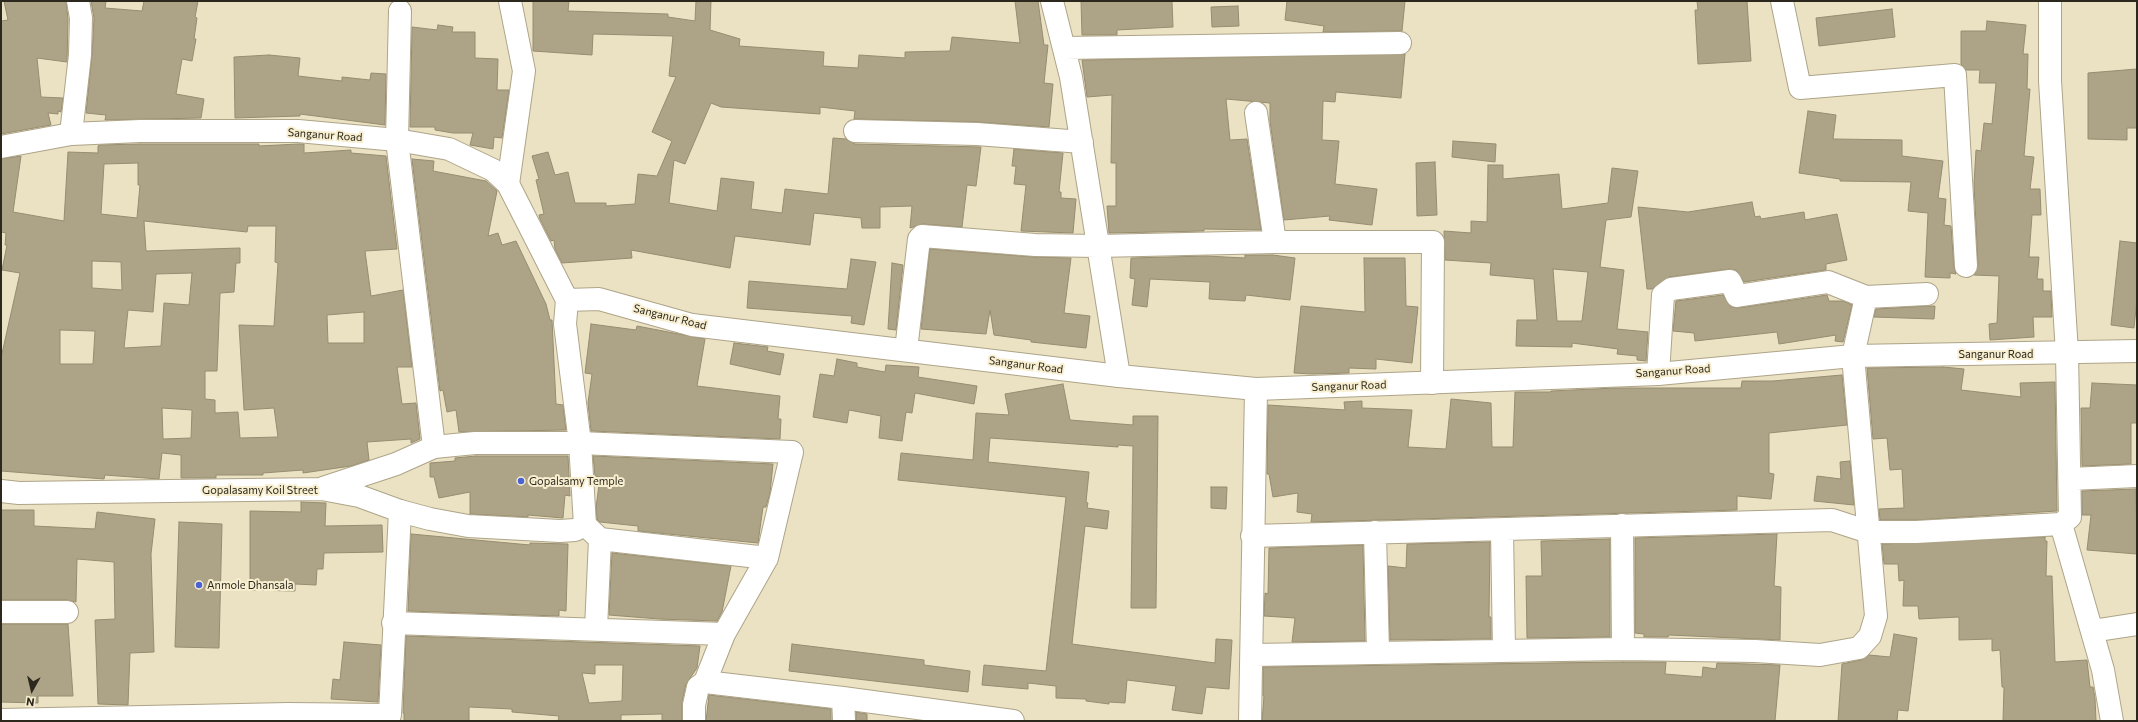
<!DOCTYPE html>
<html>
<head>
<meta charset="utf-8">
<style>
	body { margin:0 }
	#map { position:relative; width:2138px; height:722px; overflow:hidden; background:#ebe1c3; font-family:Commissioner,sans-serif }
	canvas { display:block }
	.frame { position:absolute; inset:0; border:2px solid #2c281d; pointer-events:none }
	.north { position:absolute; left:12px; top:670px; width:40px; height:40px; -webkit-text-stroke:3px #f8eed0; paint-order:stroke; rotate:188deg; font-size:11px; font-weight:700; line-height:16px; text-align:center; color:#2c281d }
	.north::after { content:''; display:block; margin:auto; width:14px; height:18px; background:#2c281d; clip-path:polygon(50% 0,100% 100%,50% 72%,0 100%) }
</style>
</head>
<body>
<div id="map">
<canvas width="2138" height="722"></canvas>
<div class="frame"></div>
<div class="north">N</div>
</div>
<script>
const ctx = document.querySelector('canvas').getContext('2d');
ctx.lineJoin = 'round';
function paint(path, color) {
  ctx.fillStyle = color;
  ctx.fill(path, 'evenodd');
}
function toPath(rows) {
  const path = new Path2D();
  for (const r of rows) {
    path.moveTo(r[0], r[1]);
    for (let i = 2; i < r.length; i += 2) path.lineTo(r[i], r[i + 1]);
  }
  return path;
}
function strokePath(path, color, width, dash) {
  ctx.strokeStyle = color;
  ctx.lineWidth = width;
  ctx.lineCap = dash ? 'butt' : 'round';
  ctx.setLineDash(dash || []);
  ctx.stroke(path);
}
function write(font, color, halo, rows, align = 'center') {
  ctx.font = font + ' Commissioner,sans-serif';
  ctx.lineWidth = 4;
  ctx.setLineDash([]);
  ctx.textBaseline = 'middle';
  ctx.strokeStyle = halo;
  ctx.fillStyle = color;
  for (const [text, x, y, turn = 0] of rows) {
    ctx.save();
    ctx.translate(x, y);
    ctx.rotate((+turn || 0) * Math.PI / 180);
    ctx.textAlign = isNaN(turn) ? turn : align;
    if (halo) ctx.strokeText(text, 0, 0);
    ctx.fillText(text, 0, 0);
    ctx.restore();
  }
}
const building = toPath([
	[4,1,66,1,68,19,67,62,37,58,41,97,63,98,61,112,58,111,58,114,48,113,51,125,1,134,1,21,8,20,4,1],
	[91,1,106,1,105,8,142,11,144,1,198,1,195,17,197,18,194,39,196,39,192,61,182,59,176,94,204,99,201,118,105,120,106,115,86,113,92,55,94,18,91,1],
	[533,1,569,1,568,11,668,14,668,17,695,21,696,1,711,1,710,30,740,39,739,46,824,52,823,66,858,68,859,55,905,58,905,52,950,51,952,37,1020,43,1015,1,1038,1,1044,45,1048,45,1044,83,1053,84,1049,127,977,122,854,119,855,111,820,107,820,114,721,107,711,103,685,164,674,160,669,203,717,211,721,178,754,182,751,209,782,213,785,189,828,194,833,138,846,139,855,144,981,147,976,186,967,185,962,227,923,224,910,228,912,206,880,207,880,228,862,228,861,218,814,213,810,245,735,236,730,268,631,250,632,258,562,263,555,249,554,240,551,241,540,219,539,215,544,214,536,180,539,179,532,156,548,152,555,175,568,172,575,203,606,203,606,206,635,204,638,174,657,176,672,141,652,132,676,77,669,76,673,36,593,34,592,55,533,51,533,1],
	[1081,1,1172,1,1173,27,1117,30,1117,35,1082,35,1081,1],
	[1287,1,1405,1,1402,31,1323,32,1324,26,1285,20,1287,1],
	[1697,1,1747,1,1751,61,1698,64,1695,10,1698,10,1697,1],
	[1238,6,1239,26,1212,27,1211,7,1238,6],
	[1892,9,1895,37,1819,46,1816,18,1892,9],
	[1987,21,2026,25,2023,54,2028,54,2027,89,2030,89,2024,156,2034,157,2030,189,2040,189,2041,215,2032,215,2029,257,2039,257,2037,279,2043,279,2043,291,2051,291,2052,317,2033,317,2034,337,1990,340,1989,324,1997,323,1999,276,1974,275,1978,265,1974,184,1976,150,1981,151,1984,123,1992,124,1996,83,1979,83,1980,70,1966,70,1961,64,1961,31,1986,31,1987,21],
	[438,25,453,27,452,32,475,32,475,58,498,59,497,90,509,90,502,138,494,137,493,149,470,145,473,133,453,133,435,130,435,127,410,127,412,27,437,30,438,25],
	[1405,54,1401,98,1336,92,1335,102,1323,101,1322,140,1339,141,1335,184,1377,189,1372,225,1329,220,1330,216,1284,220,1270,121,1270,103,1226,99,1230,140,1247,139,1261,230,1204,229,1204,231,1109,233,1107,206,1116,206,1116,163,1111,163,1112,95,1087,97,1082,60,1405,54],
	[269,55,300,58,298,76,342,81,342,77,370,80,371,73,386,74,385,125,300,114,300,116,235,118,234,57,269,55],
	[2137,69,2137,128,2127,128,2127,140,2088,139,2088,73,2137,69],
	[1808,111,1836,115,1833,139,1902,140,1902,156,1943,161,1938,198,1946,199,1944,225,1951,226,1954,267,1956,274,1950,273,1950,278,1925,277,1928,213,1908,211,1911,182,1840,181,1840,179,1799,173,1808,111],
	[1453,141,1496,144,1495,162,1452,157,1453,141],
	[140,144,259,144,259,146,298,144,304,144,304,153,351,150,351,153,386,156,397,249,365,251,371,296,403,290,412,367,397,367,402,404,416,403,420,439,411,443,411,439,367,442,369,460,351,466,303,473,303,470,263,473,263,475,216,475,216,478,181,478,181,455,162,453,159,479,105,475,104,479,1,471,1,358,20,273,2,270,7,245,5,245,6,233,1,232,1,159,21,156,13,212,64,221,68,152,98,153,98,146,100,145,140,144],
	[138,163,138,185,140,185,137,218,101,214,104,164,138,163],
	[144,221,247,232,248,226,276,226,275,262,278,263,274,326,239,325,244,410,274,408,278,437,240,438,238,412,215,413,215,400,205,399,205,371,217,371,220,293,234,292,236,263,240,263,240,248,146,251,144,221],
	[92,261,121,262,122,290,92,288,92,261],
	[192,273,189,305,164,303,161,346,124,348,128,310,153,312,156,274,192,273],
	[364,312,364,343,328,343,327,315,364,312],
	[60,330,95,331,93,364,60,364,60,330],
	[162,408,192,410,191,438,163,439,162,408],
	[1014,149,1063,153,1059,192,1061,192,1061,198,1076,199,1073,233,1021,231,1026,185,1014,184,1016,166,1012,166,1014,149],
	[412,159,434,161,433,171,486,181,497,191,488,236,498,233,502,245,516,241,546,304,550,320,552,320,556,404,563,405,566,430,459,432,456,410,447,412,443,390,440,391,412,159],
	[1435,162,1437,215,1417,216,1416,163,1435,162],
	[1488,165,1503,165,1503,179,1559,174,1562,209,1608,203,1612,168,1638,171,1631,217,1606,220,1600,267,1624,270,1617,329,1648,332,1646,361,1637,360,1637,356,1617,354,1618,349,1572,343,1572,347,1516,346,1517,320,1537,320,1534,279,1490,275,1491,263,1445,260,1444,231,1471,233,1471,221,1487,222,1488,165],
	[1553,269,1588,272,1582,321,1557,321,1553,269],
	[1752,202,1755,217,1760,216,1761,219,1804,212,1805,220,1837,214,1847,260,1826,264,1826,270,1744,282,1736,270,1729,269,1669,277,1652,289,1647,289,1638,207,1688,212,1752,202],
	[2120,241,2137,243,2137,299,2134,328,2111,325,2120,241],
	[930,249,1034,257,1071,258,1064,313,1090,316,1086,348,1031,342,1031,340,994,335,990,310,986,334,921,329,930,249],
	[1245,255,1273,255,1295,258,1290,300,1246,295,1245,301,1209,299,1210,282,1150,279,1147,307,1132,305,1135,279,1130,278,1131,258,1206,256,1245,258,1245,255],
	[1364,258,1405,258,1406,306,1418,307,1412,363,1376,359,1376,369,1349,368,1349,373,1312,374,1294,373,1301,306,1365,312,1364,258],
	[851,259,876,262,864,325,851,323,852,316,747,308,749,281,847,289,851,259],
	[892,263,903,265,896,330,888,329,892,263],
	[1723,295,1731,307,1738,308,1827,295,1829,301,1843,301,1852,305,1843,342,1835,341,1836,335,1779,344,1777,332,1695,341,1694,333,1673,331,1676,301,1723,295],
	[1929,306,1935,306,1934,319,1874,317,1876,309,1929,306],
	[591,324,636,330,637,326,705,339,697,386,780,396,778,419,781,419,780,439,591,431,588,403,592,374,585,373,591,324],
	[734,343,768,347,767,351,784,354,780,375,730,364,734,343],
	[837,359,857,363,857,367,885,372,886,365,919,367,918,377,977,386,974,404,915,393,912,413,906,412,902,441,879,438,881,416,849,410,847,423,813,417,820,374,834,376,837,359],
	[1943,367,1964,369,1961,390,2021,397,2020,383,2055,382,2057,511,1916,520,1880,520,1879,509,1904,508,1902,469,1890,470,1887,438,1873,439,1867,368,1943,367],
	[1842,375,1847,425,1769,433,1769,473,1774,474,1771,499,1737,496,1737,510,1311,522,1312,514,1297,512,1298,493,1273,497,1269,474,1267,474,1268,405,1345,410,1344,402,1362,401,1362,408,1412,410,1408,447,1446,449,1451,399,1491,403,1492,447,1513,447,1515,392,1550,392,1551,391,1615,388,1741,388,1742,381,1773,381,1842,375],
	[2092,383,2137,385,2137,423,2131,423,2131,464,2082,466,2081,408,2090,408,2092,383],
	[1063,384,1070,420,1133,425,1133,416,1158,416,1156,608,1131,608,1133,446,1118,445,1118,447,990,438,988,462,1089,472,1086,502,1088,503,1087,508,1109,511,1107,529,1085,526,1072,644,1215,663,1216,639,1232,640,1229,689,1206,687,1202,714,1172,710,1176,686,1127,680,1125,703,1109,702,1109,704,1086,701,1086,699,1056,698,1056,686,1028,683,1028,689,982,685,984,665,1046,671,1066,497,898,480,901,453,973,460,976,413,1009,415,1005,394,1063,384],
	[476,456,568,456,570,496,565,495,563,518,528,515,528,517,470,514,470,492,439,498,434,477,430,477,430,463,455,461,455,458,476,456],
	[593,456,773,464,770,493,766,507,763,507,758,543,638,531,638,526,600,522,597,519,596,508,600,477,595,476,593,456],
	[1850,461,1854,505,1814,501,1817,476,1841,479,1840,462,1850,461],
	[1211,487,1227,487,1226,509,1211,508,1211,487],
	[2136,489,2137,554,2087,550,2091,515,2082,515,2082,491,2136,489],
	[301,502,326,503,325,526,382,525,383,552,324,553,323,569,317,569,316,585,295,584,295,591,250,590,250,511,301,512,301,502],
	[1,510,34,510,34,526,95,529,97,512,155,519,151,554,154,652,130,653,128,705,98,704,95,620,115,619,114,562,77,559,76,602,67,600,1,600,1,510],
	[179,522,222,524,219,648,175,647,179,522],
	[411,534,530,545,530,543,568,544,566,611,559,610,559,616,408,611,411,534],
	[1777,534,1774,586,1781,587,1780,640,1669,635,1668,637,1644,637,1644,634,1635,633,1635,538,1777,534],
	[2045,537,2045,541,2047,541,2046,576,2052,576,2055,662,2087,660,2090,687,2093,687,2095,698,2096,721,2003,721,2004,687,2002,687,2000,650,1992,651,1992,639,1959,640,1959,617,1919,619,1918,606,1903,606,1904,580,1899,581,1898,564,1884,564,1882,544,2045,537],
	[1610,539,1610,637,1527,638,1526,576,1542,576,1541,541,1610,539],
	[1490,542,1489,617,1491,617,1491,639,1390,640,1388,566,1406,568,1407,544,1490,542],
	[1363,545,1365,641,1292,642,1295,618,1264,616,1265,593,1268,594,1269,548,1363,545],
	[612,553,731,566,722,612,717,621,659,619,609,615,612,553],
	[1,624,68,624,73,696,38,696,38,703,1,702,1,624],
	[1894,634,1917,638,1908,711,1898,710,1897,721,1838,721,1842,664,1861,660,1869,655,1890,657,1894,634],
	[406,636,700,646,697,668,686,684,682,702,682,721,662,721,662,714,621,715,621,721,558,721,559,716,512,712,512,709,469,707,469,721,404,721,404,713,403,713,406,636],
	[595,665,623,665,622,701,589,703,582,673,595,674,595,665],
	[344,642,381,645,378,702,331,699,333,679,340,680,344,642],
	[792,644,924,660,924,665,970,671,968,692,789,671,792,644],
	[1623,662,1666,662,1665,674,1702,677,1703,667,1716,669,1717,663,1780,665,1775,721,1262,721,1264,696,1263,696,1263,667,1623,662],
	[709,695,831,709,831,721,706,721,709,695],
	[856,712,867,714,867,721,856,721,856,712]
]);
const minor = toPath([
	[1052,1,1071,77,1119,376],
	[1782,1,1800,88,1955,75,1966,266],
	[400,11,397,140,434,447],
	[1064,48,1400,43],
	[1256,113,1275,242],
	[855,131,977,134,1082,142],
	[71,134,80,55,81,18,78,1],
	[508,184,524,71,510,1],
	[906,350,919,239,922,236,1035,245,1098,246,1275,242,1433,242,1432,383],
	[1658,374,1663,295,1671,289,1730,281,1737,296,1828,282,1866,297],
	[580,443,792,452,767,558],
	[2070,479,2137,476],
	[2061,524,2103,670,2112,721],
	[585,525,600,539,767,558,724,634,705,682,698,687,694,705,694,721],
	[1622,525,1623,649],
	[1502,530,1504,650],
	[1375,532,1378,652],
	[1252,536,1832,520,1869,532,1916,532,2061,524,2070,517,2067,353,2050,81,2050,1],
	[1,612,67,612],
	[393,623,724,634],
	[596,629,600,539],
	[2092,631,2137,624],
	[1252,655,1623,649,1755,651,1820,655,1859,648,1870,636,1876,616,1853,356,1866,297,1927,294],
	[705,682,843,698,1013,721],
	[843,698,844,721],
	[1,720,288,714,390,715,400,511],
	[1250,721,1256,389]
]);
const major = toPath([
	[1,147,71,134,140,131,298,131,397,140,449,149,493,170,508,184,567,300,565,324,580,443,585,525,575,530,560,531,468,526,430,519,400,511,359,496,322,489,19,493,1,491],
	[567,300,599,299,692,325,1119,376,1256,389,1658,374,1853,356,2137,351],
	[323,488,396,464,434,447,475,443,580,443]
]);
const markers = [
	[521,481,4,"#4b62d6"],
	[199,585,4,"#4b62d6"]
];
const streetNames = [
	["Sanganur Road",325,135,4],
	["Sanganur Road",670,317,14],
	["Sanganur Road",1996,354],
	["Sanganur Road",1026,365,7],
	["Sanganur Road",1673,371,-4],
	["Sanganur Road",1349,386,-2],
	["Gopalasamy Koil Street",260,490]
];
const poiNames = [
	["Gopalsamy Temple",529,481],
	["Anmole Dhansala",207,585]
];
paint(building, '#ada386');
strokePath(building, '#968c70', 1);
strokePath(minor, '#aea488', 24);
strokePath(major, '#aea488', 24);
strokePath(minor, '#fff', 22);
strokePath(major, '#fff', 22);
for (const [x, y, r, color] of markers) {
  const dot = new Path2D();
  dot.arc(x, y, r, 0, 2 * Math.PI);
  ctx.fillStyle = color;
  ctx.fill(dot);
  strokePath(dot, '#f8eed0', 1.5);
}
write('11px', '#2c281d', '#f8eed0', streetNames);
write('11px', '#2c281d', '#f8eed0', poiNames, 'left');
</script>
</body>
</html>
